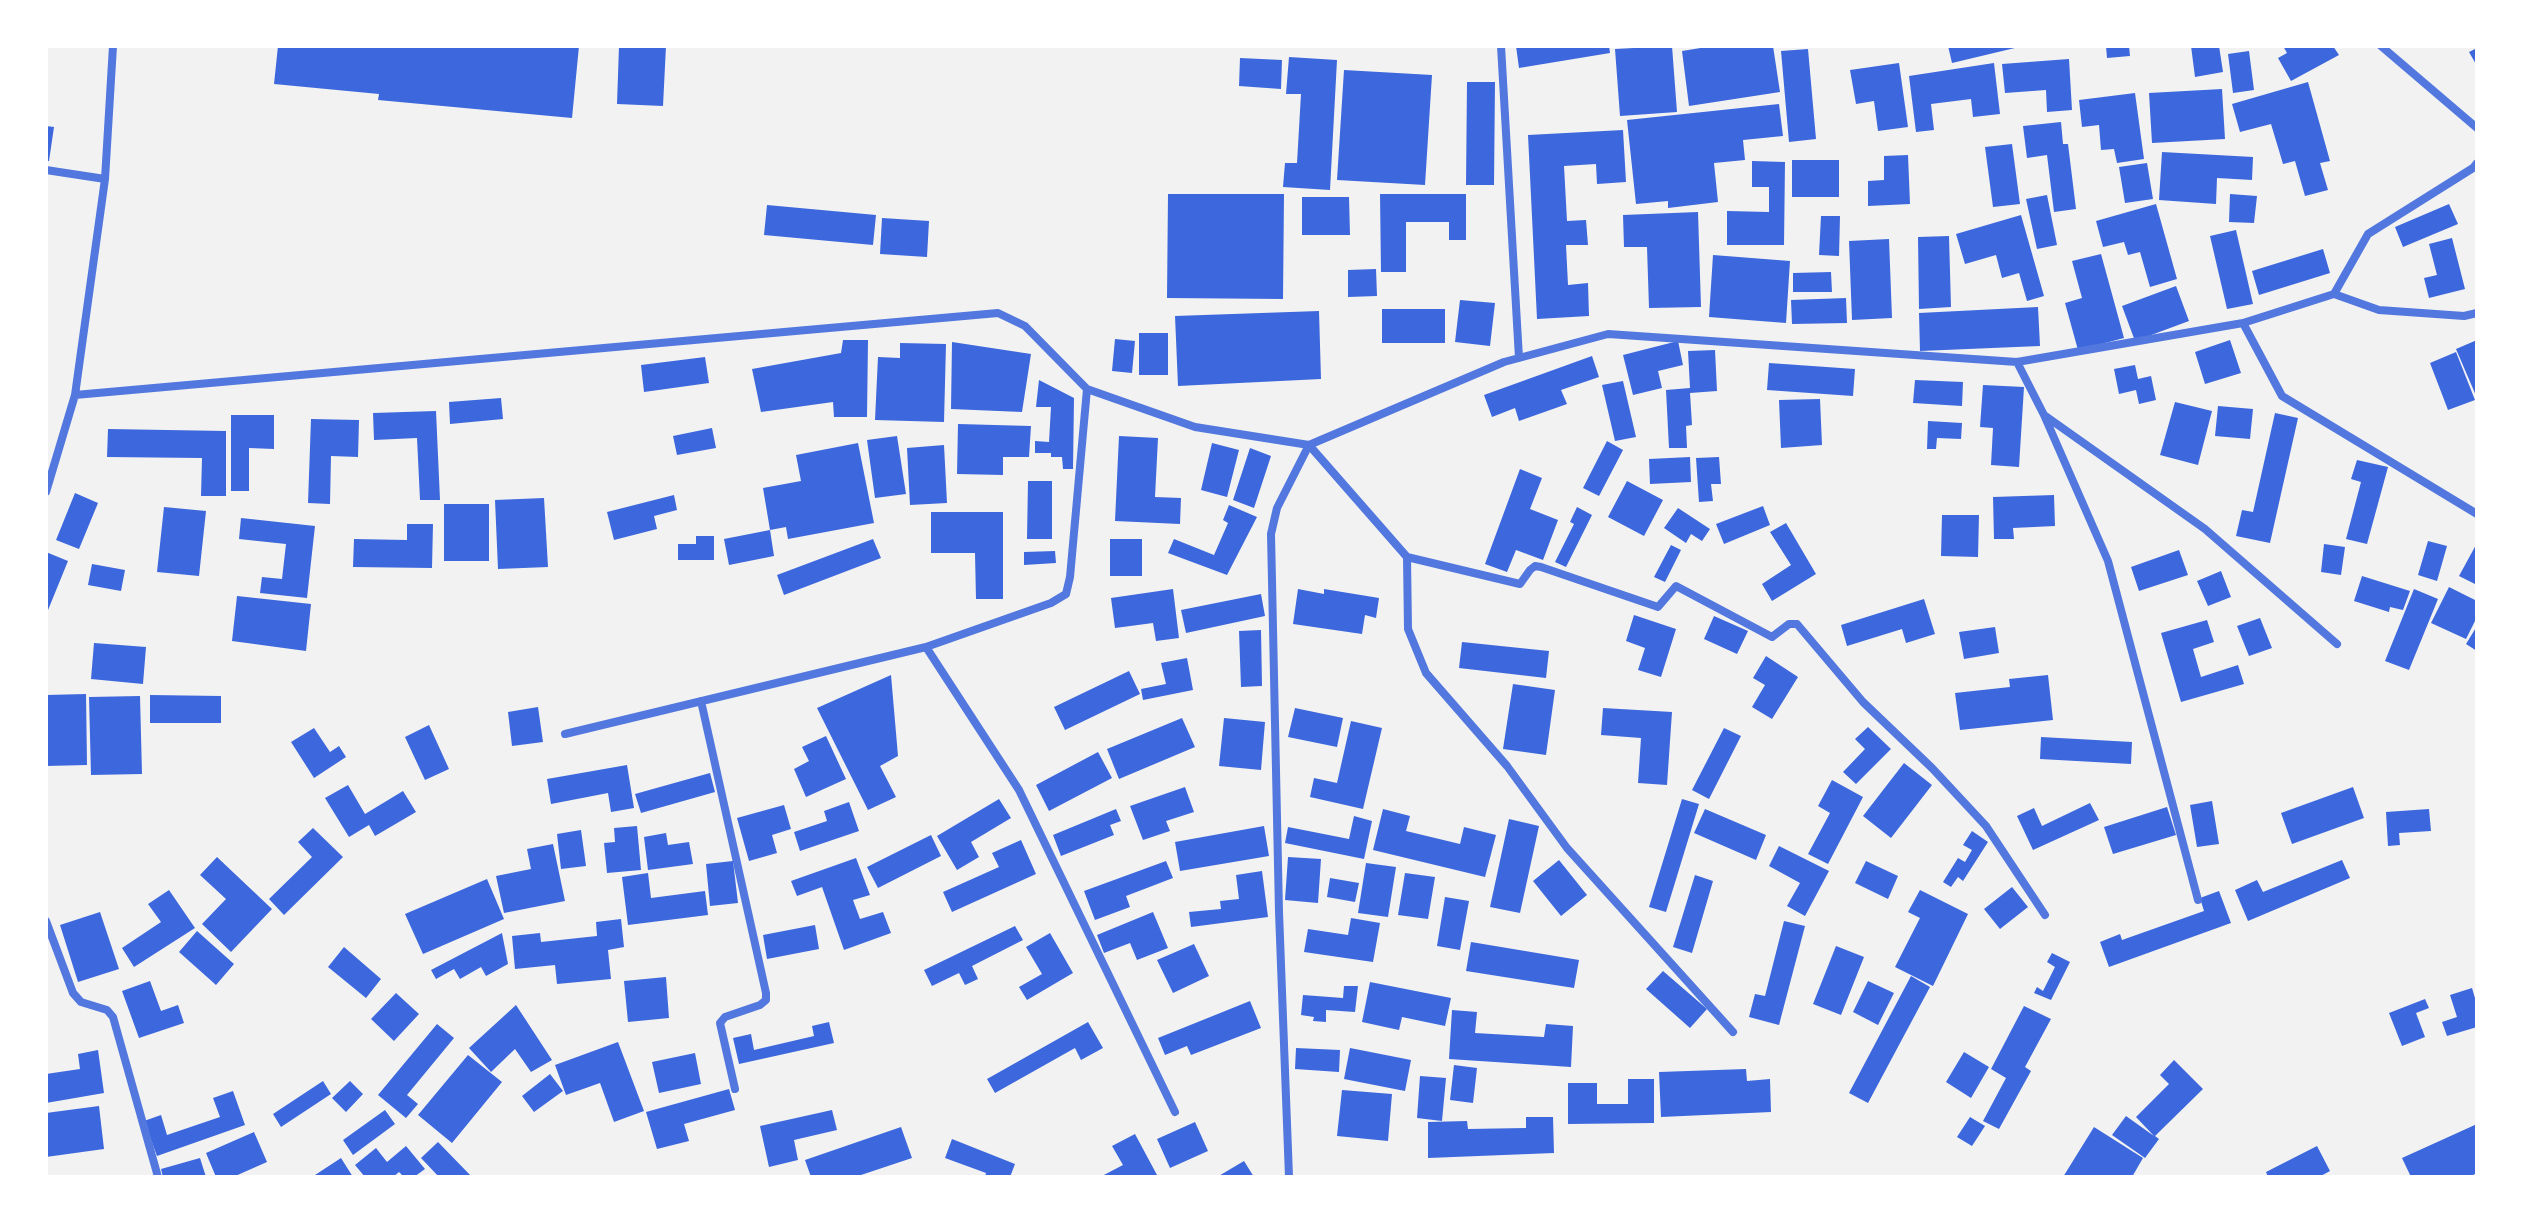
<!DOCTYPE html>
<style>
body{margin:0}
#map{position:relative;width:2523px;height:1223px;overflow:hidden;background:#f2f2f2;font-family:Lora,serif}
canvas{display:block}
.frame{position:absolute;inset:0;border:48px solid #fff;pointer-events:none}
</style>
<div id="map">
<canvas width="2523" height="1223"></canvas>
<div class="frame"></div>
</div>
<script>
const g = document.querySelector('canvas').getContext('2d');
g.lineJoin = 'round';
function fillPath(path, color) { g.fillStyle = color; g.fill(path, 'evenodd'); }
const toPath = rows => new Path2D(rows.map(r => 'M' + r).join(''));
function strokePath(path, color, width, dash) { g.strokeStyle = color; g.lineWidth = width; g.lineCap = dash ? 'butt' : 'round'; g.setLineDash(dash || []); g.stroke(path); }
fillPath(toPath([
 [278,46,579,46,572,118,378,100,379,94,274,84],
 [619,46,666,46,663,106,617,104],
 [1516,46,1609,46,1610,53,1519,68],
 [1672,46,1677,112,1620,116,1615,49],
 [1713,46,1773,46,1780,92,1689,106,1682,51],
 [1948,46,2019,46,2019,47,1952,63],
 [2106,46,2129,46,2130,56,2107,58],
 [2191,46,2219,46,2223,72,2195,77],
 [2283,46,2333,46,2339,55,2291,81,2278,58,2287,53],
 [2477,48,2477,66,2469,52],
 [1808,49,1816,139,1789,142,1781,51],
 [2249,51,2254,90,2233,93,2228,54],
 [1289,57,1337,60,1330,190,1283,187,1285,163,1297,163,1301,94,1286,94],
 [1240,58,1282,60,1281,89,1239,86],
 [2069,59,2072,110,2047,112,2046,90,2005,93,2002,64],
 [1899,63,1908,127,1878,131,1874,101,1856,104,1850,70],
 [1994,63,2000,114,1973,117,1971,99,1931,104,1934,130,1916,132,1909,76],
 [1344,70,1432,75,1425,185,1337,180],
 [1467,82,1495,82,1494,185,1466,185],
 [2308,82,2330,161,2320,163,2328,190,2305,196,2295,161,2283,164,2271,124,2240,132,2232,104],
 [2222,89,2225,139,2152,143,2149,93],
 [2135,93,2144,159,2117,163,2114,149,2101,150,2099,125,2082,127,2079,100],
 [1779,104,1783,136,1743,140,1745,160,1714,163,1718,202,1668,208,1668,201,1636,204,1627,120],
 [2061,122,2063,144,2068,144,2076,209,2054,212,2047,155,2027,158,2023,126],
 [46,126,54,127,49,161,46,161],
 [1623,130,1626,182,1597,184,1596,164,1564,166,1567,221,1586,220,1588,245,1566,245,1568,285,1588,283,1589,316,1537,319,1528,135],
 [2012,144,2020,204,1993,207,1985,147],
 [2162,152,2253,157,2252,180,2217,178,2216,204,2159,200],
 [1908,155,1910,204,1868,206,1868,181,1884,180,1884,156],
 [1792,160,1839,160,1839,197,1792,197],
 [1752,161,1785,162,1784,245,1727,245,1727,211,1769,212,1769,187,1752,187],
 [2147,163,2153,199,2125,203,2119,167],
 [1168,194,1284,194,1283,299,1167,298],
 [1380,194,1466,194,1466,240,1449,240,1449,222,1406,222,1406,272,1381,272],
 [2230,194,2257,196,2254,223,2229,222],
 [2047,195,2057,245,2037,249,2026,199],
 [1302,197,1349,197,1350,235,1302,235],
 [2156,204,2177,279,2150,287,2140,252,2128,255,2124,242,2103,247,2096,221],
 [2449,204,2458,224,2403,247,2395,227],
 [767,205,876,215,873,245,764,235],
 [1698,212,1701,307,1649,308,1647,247,1624,247,1623,215],
 [2021,215,2044,296,2027,301,2019,273,2002,278,1996,255,1965,264,1956,234],
 [1821,216,1840,216,1839,256,1819,255],
 [882,218,929,221,927,257,880,254],
 [2236,230,2253,304,2227,309,2210,236],
 [1949,236,1951,307,1919,309,1918,237],
 [2452,238,2465,289,2429,298,2424,278,2437,275,2429,244],
 [1889,239,1892,318,1852,320,1849,241],
 [2323,249,2330,273,2259,295,2252,271],
 [2101,254,2124,338,2078,350,2065,303,2082,298,2072,261],
 [1713,255,1790,261,1786,323,1709,317],
 [1376,269,1377,296,1348,297,1348,270],
 [1831,272,1832,292,1793,292,1793,273],
 [2176,286,2189,321,2135,341,2122,306],
 [1846,298,1847,323,1792,324,1791,300],
 [1460,300,1495,303,1490,346,1455,342],
 [2038,307,2040,346,1920,351,1919,313],
 [1382,309,1445,309,1445,343,1382,343],
 [1319,311,1321,379,1178,386,1175,316],
 [1139,333,1168,333,1168,375,1139,375],
 [1115,339,1135,341,1132,373,1112,371],
 [843,340,868,340,867,417,834,417,833,402,761,412,752,369,841,353],
 [2230,340,2241,373,2205,384,2195,352],
 [2477,340,2477,398,2456,349],
 [1678,341,1683,365,1658,371,1662,388,1633,395,1623,355],
 [952,342,1031,354,1022,412,951,409],
 [900,343,946,344,944,422,875,420,878,357,900,358],
 [1715,350,1717,391,1690,393,1692,425,1686,426,1687,448,1669,448,1666,390,1690,388,1688,351],
 [2456,352,2475,400,2448,410,2430,363],
 [1592,356,1599,377,1561,390,1567,404,1519,421,1515,408,1492,417,1484,395],
 [705,357,709,383,644,392,641,365],
 [1769,363,1855,369,1853,396,1767,390],
 [2135,365,2138,379,2151,376,2156,400,2139,404,2136,390,2119,394,2114,369],
 [1039,380,1074,398,1073,469,1063,469,1062,457,1051,457,1051,453,1035,453,1035,441,1049,442,1051,407,1036,407],
 [1915,380,1963,382,1962,406,1913,403],
 [1623,381,1636,437,1615,441,1602,385],
 [1983,385,2024,387,2019,467,1991,465,1993,428,1980,427],
 [501,398,503,419,450,424,449,402],
 [1820,399,1822,445,1781,448,1779,400],
 [2175,402,2212,411,2198,465,2160,455],
 [2218,406,2253,409,2250,439,2215,436],
 [436,411,440,500,420,500,417,438,374,440,373,413],
 [2275,413,2298,418,2270,543,2236,536,2242,510,2253,512],
 [231,415,274,415,274,449,249,448,249,491,231,491],
 [311,419,359,420,358,457,331,456,330,504,308,503],
 [1928,421,1962,423,1961,439,1937,438,1936,449,1927,449],
 [958,424,1031,426,1029,457,1003,457,1003,475,957,474],
 [712,428,716,448,677,455,673,436],
 [108,429,226,431,226,496,201,496,202,458,107,457],
 [897,436,906,494,875,498,867,440],
 [1119,436,1158,438,1155,497,1181,498,1180,524,1115,521],
 [1607,441,1623,450,1599,496,1583,488],
 [858,443,874,523,788,539,786,527,770,530,763,488,801,481,796,455],
 [1212,443,1239,450,1227,497,1201,490],
 [944,445,947,503,910,505,907,448],
 [1250,448,1271,456,1254,508,1233,500],
 [1690,457,1691,482,1650,484,1649,459],
 [1719,457,1721,484,1711,484,1713,501,1699,502,1696,458],
 [2357,460,2388,467,2367,544,2346,539,2361,482,2351,479],
 [1520,469,1542,478,1530,509,1558,520,1543,560,1516,550,1507,572,1485,564],
 [1028,481,1052,481,1052,539,1027,539],
 [1627,481,1663,500,1644,536,1608,517],
 [75,493,98,503,79,549,56,540],
 [674,495,677,510,654,516,657,529,614,540,607,512],
 [2054,495,2055,526,2013,528,2014,539,1994,539,1993,497],
 [544,498,548,567,498,569,495,500],
 [444,504,489,504,489,561,444,561],
 [1229,505,1257,517,1227,575,1168,553,1174,539,1214,555,1228,523,1223,520],
 [1763,506,1770,525,1724,544,1716,524],
 [164,507,206,511,199,576,157,572],
 [1577,507,1592,515,1566,567,1555,562,1574,524,1570,522],
 [1678,508,1710,529,1702,541,1691,534,1686,543,1664,528],
 [931,512,1003,512,1003,599,976,599,975,553,931,553],
 [1942,515,1979,515,1978,557,1941,556],
 [241,518,315,526,307,598,260,593,262,577,282,579,286,544,239,539],
 [1786,523,1816,574,1772,601,1762,584,1791,565,1770,532],
 [407,524,433,524,432,568,353,567,354,539,407,540],
 [770,530,774,556,729,565,724,539],
 [696,536,714,536,714,560,678,560,678,544,696,544],
 [873,539,881,558,784,595,777,575],
 [1110,539,1142,539,1142,576,1110,576],
 [2428,541,2447,546,2437,581,2418,575],
 [2477,543,2477,585,2459,576],
 [2324,544,2345,547,2341,575,2321,572],
 [1671,545,1681,550,1665,582,1654,577],
 [2179,550,2188,575,2139,591,2131,567],
 [1055,551,1056,563,1024,565,1024,552],
 [46,552,68,561,46,615],
 [92,564,125,570,121,591,88,585],
 [2221,571,2231,597,2208,606,2197,581],
 [2362,576,2410,591,2403,610,2390,607,2389,612,2354,601],
 [2449,587,2477,601,2477,617,2466,639,2431,623],
 [1173,589,1179,638,1156,641,1153,623,1115,628,1111,598],
 [1298,589,1324,594,1324,589,1379,598,1376,618,1365,615,1362,634,1293,624],
 [2414,589,2438,599,2409,670,2385,661],
 [1261,594,1265,616,1186,633,1181,610],
 [237,596,311,604,306,651,232,641],
 [1924,599,1935,634,1906,643,1902,629,1847,646,1841,625],
 [1634,615,1676,629,1661,677,1638,670,1645,648,1626,641],
 [1714,616,1748,631,1737,654,1704,639],
 [2260,618,2272,648,2249,656,2237,626],
 [2207,620,2214,642,2193,649,2201,677,2238,665,2244,684,2181,702,2161,633],
 [2477,626,2477,651,2466,644],
 [1995,627,1999,653,1964,659,1959,632],
 [1261,630,1262,686,1241,687,1239,631],
 [1462,642,1549,651,1546,678,1459,668],
 [94,643,146,647,143,684,91,679],
 [1766,656,1798,677,1772,719,1752,707,1765,685,1753,678],
 [1187,658,1193,690,1143,700,1141,689,1166,684,1161,663],
 [1129,671,1140,694,1065,730,1054,707],
 [891,675,898,756,880,766,896,797,868,810,817,708],
 [2048,675,2053,720,1960,730,1955,693,2010,687,2009,679],
 [1513,684,1555,690,1546,755,1503,749],
 [86,694,87,765,46,766,46,695],
 [150,695,221,696,221,723,150,723],
 [140,696,142,774,91,775,89,697],
 [538,707,543,742,512,746,508,712],
 [1295,708,1343,718,1337,747,1288,737],
 [1603,708,1672,712,1667,785,1638,783,1641,738,1601,735],
 [1182,718,1195,747,1119,779,1107,749],
 [1224,718,1265,722,1261,770,1219,766],
 [1351,721,1382,728,1363,809,1310,797,1314,778,1337,783],
 [429,725,449,769,425,780,405,737],
 [1868,727,1891,749,1856,784,1843,772,1865,749,1855,739],
 [314,728,330,752,339,746,346,757,314,778,291,742],
 [1724,728,1741,736,1709,799,1692,790],
 [826,736,846,779,806,797,794,769,809,761,802,747],
 [2041,737,2132,742,2131,764,2040,759],
 [1098,752,1112,778,1049,811,1036,785],
 [1904,763,1932,785,1891,838,1863,816],
 [627,765,634,808,611,812,608,793,551,804,547,779],
 [710,773,715,792,641,813,635,794],
 [1832,780,1863,797,1828,864,1808,854,1830,813,1818,806],
 [348,785,365,814,403,791,416,812,375,836,369,825,349,837,325,798],
 [1185,787,1194,812,1166,821,1170,831,1143,840,1130,806],
 [2353,787,2364,818,2292,844,2281,813],
 [999,799,1011,818,971,842,979,857,957,870,937,836],
 [1682,799,1699,804,1666,912,1649,907],
 [2212,801,2219,844,2197,847,2190,805],
 [849,802,859,831,800,851,794,832,827,821,824,811],
 [2090,803,2099,820,2033,850,2017,816,2034,808,2042,826],
 [784,805,791,829,772,835,777,853,749,861,737,818],
 [2167,807,2176,835,2113,854,2104,827],
 [1116,809,1121,821,1110,825,1114,835,1061,856,1053,835],
 [1383,809,1410,816,1406,831,1460,844,1464,827,1496,835,1485,877,1373,850],
 [1705,809,1766,835,1756,860,1694,833],
 [2429,809,2431,831,2399,833,2400,845,2388,846,2386,812],
 [1354,816,1372,821,1364,859,1285,843,1288,827,1349,839],
 [1509,819,1539,826,1520,913,1490,907],
 [637,826,641,870,607,873,604,843,615,842,614,828],
 [1264,826,1269,856,1180,871,1175,842],
 [313,828,343,857,284,915,269,899,312,857,298,842],
 [581,830,586,866,561,869,557,834],
 [1972,831,1988,842,1963,881,1958,877,1951,887,1943,882,1958,858,1965,862,1972,850,1963,845],
 [666,833,668,845,689,842,693,864,648,870,644,837],
 [931,835,941,856,878,888,867,867],
 [1021,840,1036,874,952,912,943,892,999,867,992,853],
 [553,844,565,901,504,913,496,876,531,869,527,849],
 [1779,846,1829,871,1805,916,1787,906,1800,883,1769,866],
 [217,857,272,909,231,952,202,924,226,899,200,875],
 [1288,857,1321,859,1318,903,1285,900],
 [856,858,870,895,853,900,860,919,883,912,891,933,844,950,822,887,797,896,791,881],
 [1559,860,1587,895,1561,916,1533,881],
 [2342,860,2350,878,2248,921,2235,890,2257,880,2263,892],
 [733,861,738,903,710,906,706,864],
 [1166,861,1173,878,1126,896,1130,907,1095,920,1084,891],
 [1866,861,1898,876,1888,899,1855,883],
 [1366,863,1396,867,1388,917,1358,913],
 [1262,871,1268,917,1191,927,1189,912,1221,909,1220,901,1239,899,1236,875],
 [648,873,651,898,705,891,708,915,628,925,622,877],
 [1405,873,1435,877,1428,919,1398,915],
 [1695,875,1713,881,1692,953,1673,947],
 [1330,878,1359,883,1355,902,1327,897],
 [487,879,504,919,423,954,405,914],
 [2012,887,2028,907,2000,929,1984,909],
 [169,890,195,928,134,967,122,948,161,922,148,904],
 [1920,890,1968,914,1933,986,1895,967,1920,918,1908,912],
 [2219,891,2231,923,2109,967,2100,942,2120,934,2122,940,2204,911,2200,898],
 [1445,897,1469,901,1460,950,1437,946],
 [100,912,119,969,78,982,60,925],
 [1153,912,1168,948,1137,960,1130,943,1104,953,1097,935],
 [1351,918,1380,923,1373,962,1304,952,1308,929,1348,935],
 [621,919,624,947,608,950,611,979,557,984,555,965,515,969,512,936,540,933,541,942,597,936,596,922],
 [1784,921,1805,926,1779,1025,1749,1017,1755,994,1765,996],
 [815,925,819,949,767,959,763,935],
 [1015,926,1023,940,972,966,978,979,965,985,959,973,932,986,924,970],
 [197,931,234,964,216,985,179,952],
 [502,933,508,964,486,976,481,967,460,979,454,969,436,979,431,970],
 [1050,933,1073,973,1027,1000,1019,987,1042,974,1026,947],
 [1471,942,1579,960,1574,988,1466,971],
 [1194,944,1209,976,1173,993,1157,960],
 [1836,946,1864,957,1841,1015,1813,1004],
 [344,947,381,979,366,998,328,967],
 [2052,953,2070,962,2051,1000,2034,993,2037,987,2043,991,2055,967,2047,962],
 [1663,971,1707,1009,1690,1028,1646,989],
 [1911,976,1930,987,1868,1103,1849,1093],
 [666,977,669,1018,628,1022,624,981],
 [150,981,161,1011,178,1005,184,1023,139,1038,122,991],
 [1868,981,1894,993,1878,1025,1853,1012],
 [1370,982,1451,998,1445,1026,1402,1017,1399,1030,1362,1022],
 [1344,986,1358,986,1355,1012,1326,1010,1326,1022,1313,1021,1314,1017,1301,1015,1303,995,1343,998],
 [2472,988,2477,1005,2477,1027,2447,1036,2442,1022,2457,1017,2450,995],
 [396,993,419,1014,394,1041,371,1019],
 [2425,999,2429,1008,2416,1013,2425,1037,2402,1046,2389,1013],
 [1250,1001,1261,1028,1191,1055,1187,1046,1165,1055,1158,1038],
 [516,1005,552,1060,531,1072,515,1049,491,1072,469,1048],
 [2024,1006,2051,1019,2025,1067,2031,1071,1999,1129,1983,1121,2006,1078,1991,1069],
 [1452,1010,1477,1012,1475,1033,1544,1037,1546,1024,1573,1026,1571,1067,1449,1059],
 [829,1022,834,1043,739,1064,733,1038,751,1034,754,1050,814,1036,812,1026],
 [1088,1022,1103,1048,1081,1060,1075,1048,995,1093,987,1079],
 [437,1024,454,1038,407,1095,418,1104,406,1118,378,1095],
 [618,1042,644,1111,614,1122,600,1083,566,1095,555,1065],
 [1296,1048,1340,1050,1339,1072,1295,1069],
 [1350,1048,1411,1060,1405,1091,1344,1079],
 [98,1050,104,1093,46,1103,46,1074,80,1069,78,1054],
 [1964,1052,1989,1067,1971,1098,1946,1082],
 [695,1053,701,1084,659,1093,652,1062],
 [468,1055,502,1082,452,1143,418,1115],
 [2174,1060,2203,1089,2155,1136,2159,1139,2145,1158,2112,1135,2126,1116,2154,1136,2136,1117,2169,1084,2160,1075],
 [1454,1065,1477,1068,1473,1103,1450,1100],
 [1746,1069,1747,1081,1770,1079,1771,1112,1661,1117,1659,1072],
 [550,1074,563,1091,534,1112,522,1096],
 [1420,1076,1446,1078,1442,1121,1417,1118],
 [1628,1079,1654,1079,1654,1123,1568,1124,1568,1083,1597,1083,1597,1104,1628,1104],
 [323,1081,331,1094,281,1127,273,1114],
 [350,1081,363,1094,346,1112,332,1098],
 [729,1089,735,1110,684,1124,689,1141,657,1149,646,1112],
 [1342,1090,1392,1094,1388,1141,1337,1136],
 [233,1091,245,1125,157,1156,144,1121,161,1115,167,1135,220,1117,213,1098],
 [99,1106,104,1149,46,1157,46,1113],
 [385,1110,395,1124,353,1155,343,1140],
 [832,1110,837,1130,794,1140,798,1160,769,1167,760,1126],
 [1526,1117,1553,1117,1554,1153,1428,1158,1428,1122,1467,1121,1468,1129,1526,1128],
 [1970,1117,1985,1126,1972,1146,1957,1137],
 [1195,1122,1208,1151,1170,1168,1157,1139],
 [2477,1124,2477,1173,2469,1177,2411,1177,2402,1158],
 [901,1127,912,1158,855,1177,811,1177,805,1160],
 [2094,1127,2143,1158,2132,1177,2063,1177],
 [254,1132,267,1162,233,1177,216,1177,206,1153],
 [1135,1134,1157,1175,1152,1177,1100,1177,1123,1165,1112,1146],
 [952,1139,1015,1164,1010,1177,985,1177,986,1173,945,1158],
 [438,1142,472,1177,439,1177,421,1158],
 [406,1146,425,1169,414,1177,404,1177,399,1172,393,1177,365,1177,355,1165,376,1148,387,1162],
 [2317,1146,2330,1171,2319,1177,2268,1177,2266,1172],
 [200,1158,206,1177,163,1177,161,1169],
 [341,1158,353,1177,312,1177],
 [1244,1161,1254,1177,1217,1177]
]), '#3d67dc');
strokePath(toPath([
 [1501,46,1519,358],
 [2381,46,2477,128],
 [46,170,105,179],
 [2334,294,2379,310,2464,316,2477,313],
 [2243,323,2282,396,2477,514],
 [2017,362,2044,415,2205,529,2337,644],
 [75,395,998,313,1025,326,1087,389,1195,427,1309,445,1504,362,1608,334,2017,362,2243,323,2334,294,2368,234,2473,168,2477,163],
 [2044,415,2108,561,2198,900],
 [46,492,75,395,105,179,113,46],
 [1407,557,1520,584,1530,570,1535,566,1541,567,1658,607,1676,586,1772,637,1789,624,1797,624,1863,702,1932,768,1986,826,2045,915],
 [926,647,1019,790,1175,1112],
 [701,701,766,993,766,1000,760,1005,725,1017,720,1023,735,1089],
 [565,734,926,647,1051,603,1066,594,1070,577,1087,389],
 [46,921,73,993,81,1002,107,1010,113,1017,158,1177],
 [1289,1177,1279,912,1271,534,1277,508,1309,445,1407,557,1408,629,1426,673,1507,766,1567,848,1733,1032]
]), '#5277de', 8);
</script>
